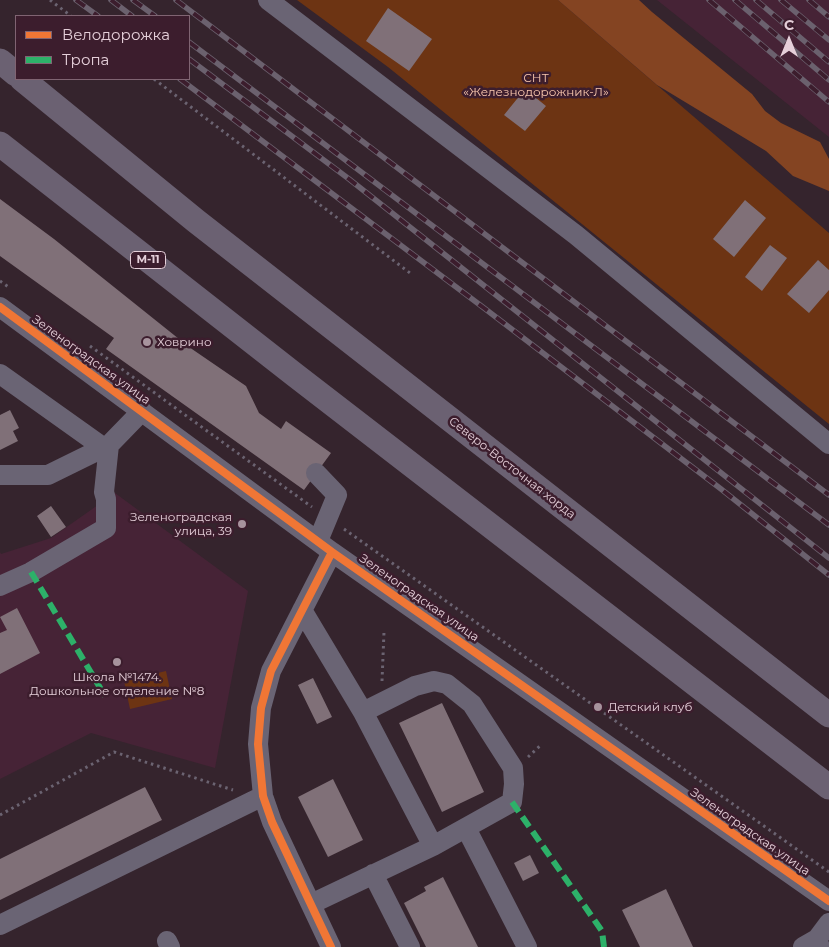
<!DOCTYPE html>
<meta charset="utf-8">
<style>
body{margin:0}
#map{position:relative;width:829px;height:947px;overflow:hidden;background:#35242d;font-family:Montserrat,sans-serif}
canvas{display:block}
.legend{position:absolute;left:15px;top:15px;width:175px;height:65px;box-sizing:border-box;background:#3c1d2d;border:1px solid #806472;margin:0;padding:6px 9px;list-style:none;font-size:15px;color:#e5cfd9}
.legend li{display:flex;align-items:center;gap:10px;height:25px}
.legend b{width:25px;border:1px solid #806472}
.north{position:absolute;left:764px;top:15px;width:50px;height:50px;-webkit-text-stroke:4px #3c1d2d;paint-order:stroke;rotate:0deg;font-size:14px;font-weight:700;line-height:20px;text-align:center;color:#e5cfd9}
.north::after{content:'';display:block;margin:auto;width:18px;height:22px;background:#e5cfd9;clip-path:polygon(50% 0,100% 100%,50% 72%,0 100%)}
</style>
<div id="map">
<canvas width="829" height="947"></canvas>
<ul class="legend">
<li><b style="height:6px;background:#f07635"></b>Велодорожка</li>
<li><b style="height:6px;background:#2db169"></b>Тропа</li>
</ul>
<div class="north">С</div>
</div>
<script>
const g = document.querySelector('canvas').getContext('2d');
g.lineJoin = 'round';
function fillPath(path, color) { g.fillStyle = color; g.fill(path, 'evenodd'); }
const toPath = rows => new Path2D(rows.map(r => 'M' + r).join(''));
function strokePath(path, color, width, dash) { g.strokeStyle = color; g.lineWidth = width; g.lineCap = dash ? 'butt' : 'round'; g.setLineDash(dash || []); g.stroke(path); }
function write(font, color, halo, rows, align = 'center') {
  g.font = font + ' Montserrat,sans-serif'; g.lineWidth = 5; g.setLineDash([]); g.textBaseline = 'middle'; g.strokeStyle = halo; g.fillStyle = color; for (const [text, x, y, turn = 0] of rows) {
    g.save(); g.translate(x, y); g.rotate((+turn || 0) * Math.PI / 180); g.textAlign = isNaN(turn) ? turn : align; if (halo) g.strokeText(text, 0, 0); g.fillText(text, 0, 0); g.restore();
  }
}
fillPath(toPath([
 [657,0,829,0,829,137],
 [115,493,248,591,215,768,91,733,0,779,0,552,1,554,51,538]
]), '#462336');
fillPath(toPath([
 [297,0,558,0,829,233,829,424,388,67],
 [166,671,172,699,130,709,124,681]
]), '#6d3413');
fillPath(toPath([
 [558,0,639,0,652,12,752,94,765,111,781,123,820,142,829,159,829,191,793,176,766,151,657,85]
]), '#844422');
fillPath(toPath([
 [388,8,432,39,409,71,366,41],
 [525,89,546,106,525,131,504,115],
 [0,199,54,239,189,347,246,386,259,413,281,429,286,421,331,453,304,490,106,349,114,338,0,256],
 [745,200,766,218,734,257,713,239],
 [770,245,787,258,762,291,745,277],
 [818,260,829,270,829,290,809,313,787,294],
 [10,410,19,428,13,431,18,441,0,450,0,415],
 [51,506,66,527,51,537,37,516],
 [17,608,40,653,0,674,0,633,7,630,0,617],
 [313,678,332,717,317,724,298,685],
 [442,703,484,792,442,812,399,723],
 [333,779,363,840,328,857,298,797],
 [145,787,162,820,0,900,0,859],
 [530,855,539,873,523,881,514,863],
 [443,877,478,947,426,947,404,903,426,891,424,887],
 [666,889,693,947,640,947,622,910]
]), '#807078');
strokePath(toPath([
 [50,0,71,16],
 [154,79,410,273],
 [0,281,10,288],
 [90,346,312,507],
 [344,529,829,872],
 [382,681,384,632],
 [528,757,542,744],
 [0,815,114,752,233,790]
]), '#6b6371', 3, [2.5, 4]);
strokePath(toPath([
 [268,0,576,235,829,444],
 [0,307,332,552,829,901],
 [0,374,104,448],
 [316,473,337,495,318,541],
 [0,475,48,475,109,445,142,411],
 [0,586,31,572,106,528,106,499,104,492,109,445],
 [302,610,363,712,415,686,434,681,447,684,472,704,513,768,514,784,512,802,433,846,311,904],
 [363,712,433,846],
 [466,828,527,947],
 [373,874,410,947],
 [0,925,263,796],
 [817,939,829,923],
 [167,941,170,947],
 [331,947,272,822,263,796,258,744,261,708,271,671,332,552],
 [803,947,817,939,820,947]
]), '#6a6474', 20);
strokePath(toPath([
 [0,61,16,74],
 [22,79,196,221,829,715],
 [0,144,295,375,829,787]
]), '#6b6172', 25);
const rail = toPath([
 [76,0,98,16],
 [111,0,132,16],
 [133,0,155,16],
 [176,0,829,495],
 [709,0,829,102],
 [735,0,829,80],
 [756,0,829,62],
 [781,0,829,40],
 [809,0,829,17],
 [189,42,829,525],
 [189,59,349,179,829,558],
 [180,79,484,308,721,489,829,575]
]);
strokePath(rail, '#6b616e', 5.5);
strokePath(rail, '#3c1d2d', 4, [11]);
strokePath(toPath([
 [31,572,105,696],
 [512,802,602,931,604,947]
]), '#2db169', 6, [12, 6]);
strokePath(toPath([
 [0,307,332,552,829,901],
 [331,947,272,822,263,796,258,744,261,708,271,671,332,552]
]), '#f07635', 8);
for (const [x, y, r, color] of [
 [147,342,5,"#a7939d"],
 [242,524,5,"#a7939d"],
 [117,662,5,"#a7939d"],
 [598,707,5,"#a7939d"]
]) { const dot = new Path2D(); dot.arc(x, y, r, 0, 2 * Math.PI); g.fillStyle = color; g.fill(dot); strokePath(dot, '#3c1d2d', 2); }
for (const [x, y, w] of [
 [148,260,35]
]) { const box = new Path2D(); box.roundRect(x - w / 2, y - 8.5, w, 17, 4); g.fillStyle = '#3c1d2d'; g.fill(box); strokePath(box, '#e5cfd9', 1); }
write('bold 11px', '#e5cfd9', null, [
 ["М-11",148,260]
]);
write('12px', '#fac8af', '#3c1d2d', [
 ["СНТ",536,78],
 ["«Железнодорожник-Л»",536,92]
]);
write('12px', '#e5cfd9', '#3c1d2d', [
 ["Ховрино",157,342],
 ["Зеленоградская",232,517,"right"],
 ["улица, 39",232,531,"right"],
 ["Школа №1474.",117,677,"center"],
 ["Дошкольное отделение №8",117,691,"center"],
 ["Детский клуб",608,707]
], 'left');
write('12px', '#e5cfd9', '#3c1d2d', [
 ["Зеленоградская улица",91,360,36],
 ["Северо-Восточная хорда",512,468,38],
 ["Зеленоградская улица",419,598,35],
 ["Зеленоградская улица",750,832,35]
]);
</script>
